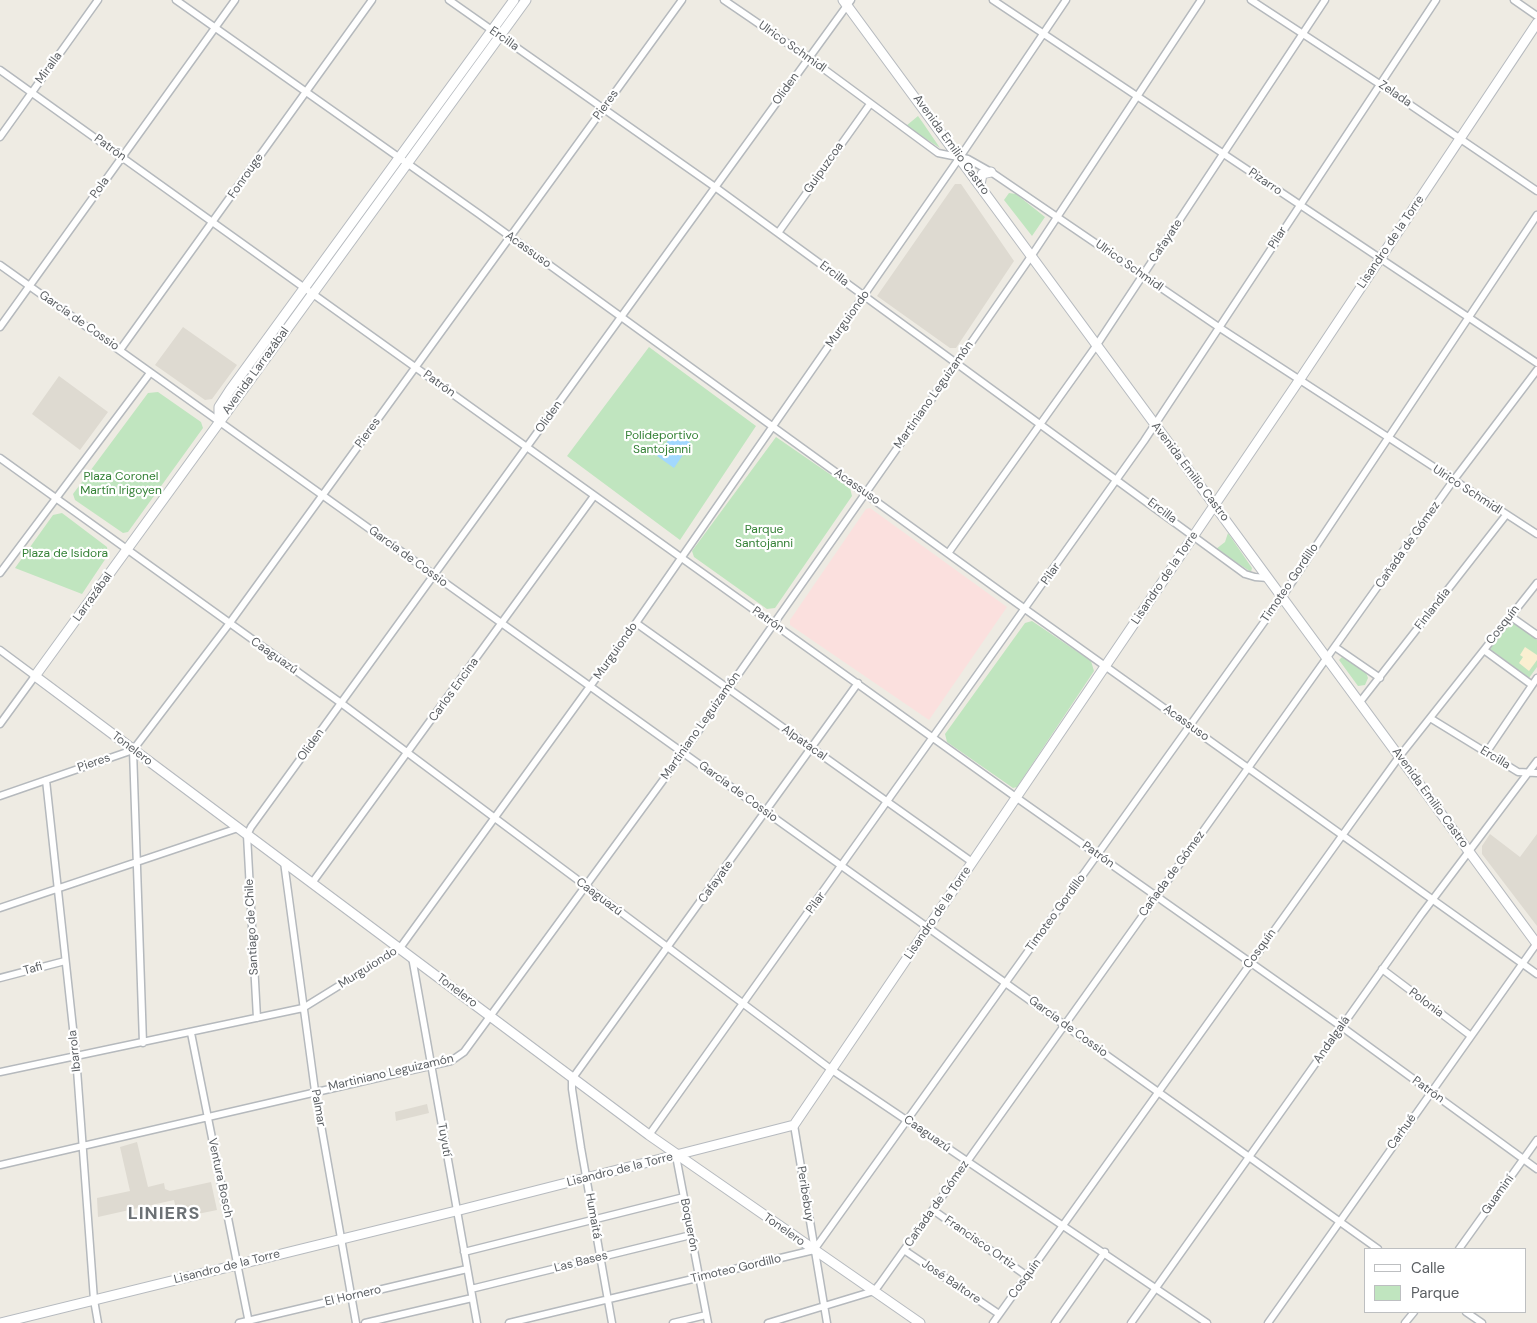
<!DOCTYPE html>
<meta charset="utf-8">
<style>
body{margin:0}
#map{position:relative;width:1537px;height:1323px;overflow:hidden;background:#eeebe3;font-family:"DM Sans",sans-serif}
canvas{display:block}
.legend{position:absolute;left:1364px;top:1248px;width:162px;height:65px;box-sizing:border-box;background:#fff;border:1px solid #bdbfc1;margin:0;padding:6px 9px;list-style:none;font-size:15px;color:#5b5f63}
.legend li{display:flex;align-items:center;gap:10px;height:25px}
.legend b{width:25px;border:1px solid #bdbfc1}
</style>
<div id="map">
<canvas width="1537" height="1323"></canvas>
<ul class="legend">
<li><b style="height:6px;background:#fff"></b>Calle</li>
<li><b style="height:14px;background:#c0e5bf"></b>Parque</li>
</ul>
</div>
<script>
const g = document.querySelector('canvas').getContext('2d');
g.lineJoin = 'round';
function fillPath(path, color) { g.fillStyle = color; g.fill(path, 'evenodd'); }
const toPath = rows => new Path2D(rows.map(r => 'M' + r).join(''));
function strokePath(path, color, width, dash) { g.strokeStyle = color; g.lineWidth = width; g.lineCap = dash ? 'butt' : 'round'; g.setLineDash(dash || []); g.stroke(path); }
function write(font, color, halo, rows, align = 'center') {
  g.font = font + ' "DM Sans",sans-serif'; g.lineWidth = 4.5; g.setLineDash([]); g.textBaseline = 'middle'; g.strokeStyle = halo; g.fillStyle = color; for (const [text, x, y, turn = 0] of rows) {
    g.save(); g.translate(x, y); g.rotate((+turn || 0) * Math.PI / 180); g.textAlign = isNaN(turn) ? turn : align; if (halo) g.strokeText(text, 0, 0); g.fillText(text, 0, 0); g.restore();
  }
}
fillPath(toPath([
 [955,184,961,184,1014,261,956,348,950,348,877,296],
 [183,327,237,365,212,399,205,400,155,365],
 [59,376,108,412,80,450,32,414],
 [1490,834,1520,857,1537,834,1537,926,1482,854,1482,846],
 [427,1104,429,1113,396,1121,395,1112],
 [137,1142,148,1187,164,1183,165,1189,170,1191,211,1182,217,1210,178,1218,174,1200,98,1217,97,1198,130,1191,120,1147]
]), '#dedad1');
fillPath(toPath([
 [870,508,1007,607,929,720,790,625,790,620,866,509]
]), '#fbe0de');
fillPath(toPath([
 [918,116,923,123,940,148,906,126],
 [1009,193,1016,194,1045,217,1032,236,1004,200],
 [649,347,756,426,680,540,567,456],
 [158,392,201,422,203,428,128,532,123,533,75,500,73,494,148,393],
 [776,437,850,488,852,496,775,608,767,609,694,557,692,551],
 [62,513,107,547,108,555,82,594,15,568,53,515],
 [1228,533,1252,568,1251,572,1216,549,1225,542],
 [1032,621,1091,661,1094,671,1017,787,1013,788,947,742,945,734,1025,623],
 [1512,621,1537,640,1537,667,1529,678,1490,649],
 [1342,657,1365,670,1368,678,1365,685,1358,686,1339,660]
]), '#c0e5bf');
fillPath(toPath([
 [1525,647,1537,655,1537,660,1529,671,1519,663,1523,657,1520,655]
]), '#faefd1');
fillPath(toPath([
 [674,432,691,443,674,468,657,456]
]), '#a2d8fe');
const street = toPath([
 [176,0,479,214,1004,594,1537,974],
 [449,0,715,187,1245,574,1255,577,1268,578],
 [724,0,809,58,938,153,968,159,991,172,1220,328,1537,534],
 [993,0,1537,363],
 [1251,0,1381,85,1537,191],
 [1514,0,1537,16],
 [0,70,1017,798,1342,1027,1537,1169],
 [0,137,98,0],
 [778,233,870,104],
 [0,265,1378,1249],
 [0,327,235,0],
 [120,350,372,0],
 [0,458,341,703,832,1070,1207,1323],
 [949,552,1096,346,1325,0],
 [0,573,150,373],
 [1510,616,1537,635],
 [636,623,972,862],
 [1335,647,1380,678],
 [0,650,35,676,0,724],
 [1484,650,1532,685],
 [1360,702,1506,515],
 [1430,718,1518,772,1537,773],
 [133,750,143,1043],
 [1486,753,1537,678],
 [46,780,76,1056,94,1300,98,1323],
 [0,796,133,750,229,624,682,0],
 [284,862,315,1091,356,1323],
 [312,883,594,496],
 [0,908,238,828],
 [412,957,477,1323],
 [1382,969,1471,1036],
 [0,978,65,961],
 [257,1018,247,835,251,827,851,0],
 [191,1033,249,1323],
 [0,1072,303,1008,400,948,636,623,960,157,1066,0],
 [794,1125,827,1323],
 [649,1135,1144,441,1436,0],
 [676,1156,708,1323],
 [0,1165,451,1061,464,1052,683,753,957,363,1032,255,1201,0],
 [933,1210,1027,1276],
 [1459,1249,1537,1140],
 [904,1250,999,1314],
 [464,1252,684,1197],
 [471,1289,691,1235],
 [1466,1312,1482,1323],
 [239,1323,467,1269],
 [365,1323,472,1298],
 [509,1323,814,1250,1282,597,1537,215],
 [612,1323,581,1148,572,1089,572,1079,858,683],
 [673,1323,706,1315],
 [768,1323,874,1291,879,1285,1453,481,1537,370],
 [993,1323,1354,819,1399,757,1537,583],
 [1055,1323,1105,1252],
 [1131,1323,1421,915,1537,761],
 [1268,1323,1537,943],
 [1405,1323,1414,1312]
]);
const secondary = toPath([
 [526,0,35,676,649,1135,920,1323],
 [843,0,1537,944],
 [980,185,982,174,991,172],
 [219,421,219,407,230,390,514,0],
 [1,1323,456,1211,794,1125,1300,379,1537,23]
]);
strokePath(street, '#b5b9bd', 9);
strokePath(secondary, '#b6babf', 11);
strokePath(street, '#fff', 6);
strokePath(secondary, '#fff', 9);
write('12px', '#5b5f63', '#fff', [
 ["Ercilla",504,39,35],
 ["Ulrico Schmidl",792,47,35],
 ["Miralla",49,68,-54],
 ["Oliden",786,89,-54],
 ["Zelada",1395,94,34],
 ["Pieres",606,105,-54],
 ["Avenida Emilio Castro",951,145,54],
 ["Patrón",110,148,36],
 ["Guipuzcoa",824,168,-55],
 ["Fonrouge",246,176,-55],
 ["Pizarro",1265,182,34],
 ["Pola",100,188,-54],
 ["Pilar",1278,238,-57],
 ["Cafayate",1166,241,-56],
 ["Lisandro de la Torre",1391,242,-56],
 ["Acassuso",528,250,36],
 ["Ulrico Schmidl",1129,266,35],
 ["Ercilla",834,274,37],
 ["Murguiondo",848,319,-55],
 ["García de Cossio",79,321,35],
 ["Avenida Larrazábal",256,371,-54],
 ["Patrón",439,384,36],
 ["Martiniano Leguizamón",934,395,-55],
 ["Oliden",549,417,-54],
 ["Pieres",368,433,-54],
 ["Avenida Emilio Castro",1190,472,53],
 ["Acassuso",857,487,35],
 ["Ulrico Schmidl",1467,490,33],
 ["Ercilla",1162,511,37],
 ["Cañada de Gómez",1408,545,-55],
 ["García de Cossio",408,557,36],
 ["Pilar",1051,574,-55],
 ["Lisandro de la Torre",1165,578,-56],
 ["Timoteo Gordillo",1290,583,-56],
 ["Larrazábal",93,597,-54],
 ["Finlandia",1433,609,-52],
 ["Patrón",768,620,35],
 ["Cosquín",1503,625,-52],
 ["Murguiondo",616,651,-55],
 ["Caaguazú",274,656,35],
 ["Carlos Encina",454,690,-54],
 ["Acassuso",1186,723,36],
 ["Martiniano Leguizamón",701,726,-55],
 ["Alpatacal",804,743,35],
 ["Oliden",311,745,-54],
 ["Tonelero",132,749,37],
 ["Ercilla",1495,758,31],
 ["Pieres",94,763,-19],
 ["García de Cossio",738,792,36],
 ["Avenida Emilio Castro",1430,798,54],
 ["Patrón",1098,855,35],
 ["Cañada de Gómez",1172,874,-54],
 ["Cafayate",716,882,-54],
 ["Caaguazú",599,897,37],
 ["Pilar",816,903,-54],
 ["Lisandro de la Torre",938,913,-56],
 ["Timoteo Gordillo",1056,913,-54],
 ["Santiago de Chile",252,927,-93],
 ["Cosquín",1260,949,-54],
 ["Murguiondo",368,968,-32],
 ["Tafi",33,969,-15],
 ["Tonelero",457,991,37],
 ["Polonia",1426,1003,37],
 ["García de Cossio",1068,1027,36],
 ["Andalgalá",1332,1040,-55],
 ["Ibarrola",75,1051,-96],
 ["Martiniano Leguizamón",391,1073,-13],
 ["Patrón",1428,1090,36],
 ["Palmar",318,1108,80],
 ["Carhué",1402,1132,-54],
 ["Caaguazú",927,1134,35],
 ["Tuyutí",444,1140,80],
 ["Lisandro de la Torre",620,1170,-14],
 ["Ventura Bosch",220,1178,78],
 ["Peribebuy",805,1194,81],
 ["Guaminí",1498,1195,-54],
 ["Cañada de Gómez",937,1204,-55],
 ["Humaitá",593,1216,80],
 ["Boquerón",689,1225,79],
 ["Tonelero",784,1230,35],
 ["Francisco Ortiz",980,1243,35],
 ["Las Bases",581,1262,-14],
 ["Lisandro de la Torre",227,1267,-14],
 ["Timoteo Gordillo",736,1269,-13],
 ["Cosquín",1025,1279,-54],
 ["José Baltore",951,1282,34],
 ["El Hornero",353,1296,-13]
]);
write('12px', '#348136', '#fff', [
 ["Polideportivo",662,436],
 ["Santojanni",662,450],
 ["Plaza Coronel",121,477],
 ["Martín Irigoyen",121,491],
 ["Parque",764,530],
 ["Santojanni",764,544],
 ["Plaza de Isidora",65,554]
]);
g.letterSpacing = '1px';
write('bold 18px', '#6c7175', '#fff', [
 ["LINIERS",164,1214]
]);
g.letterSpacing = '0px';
</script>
